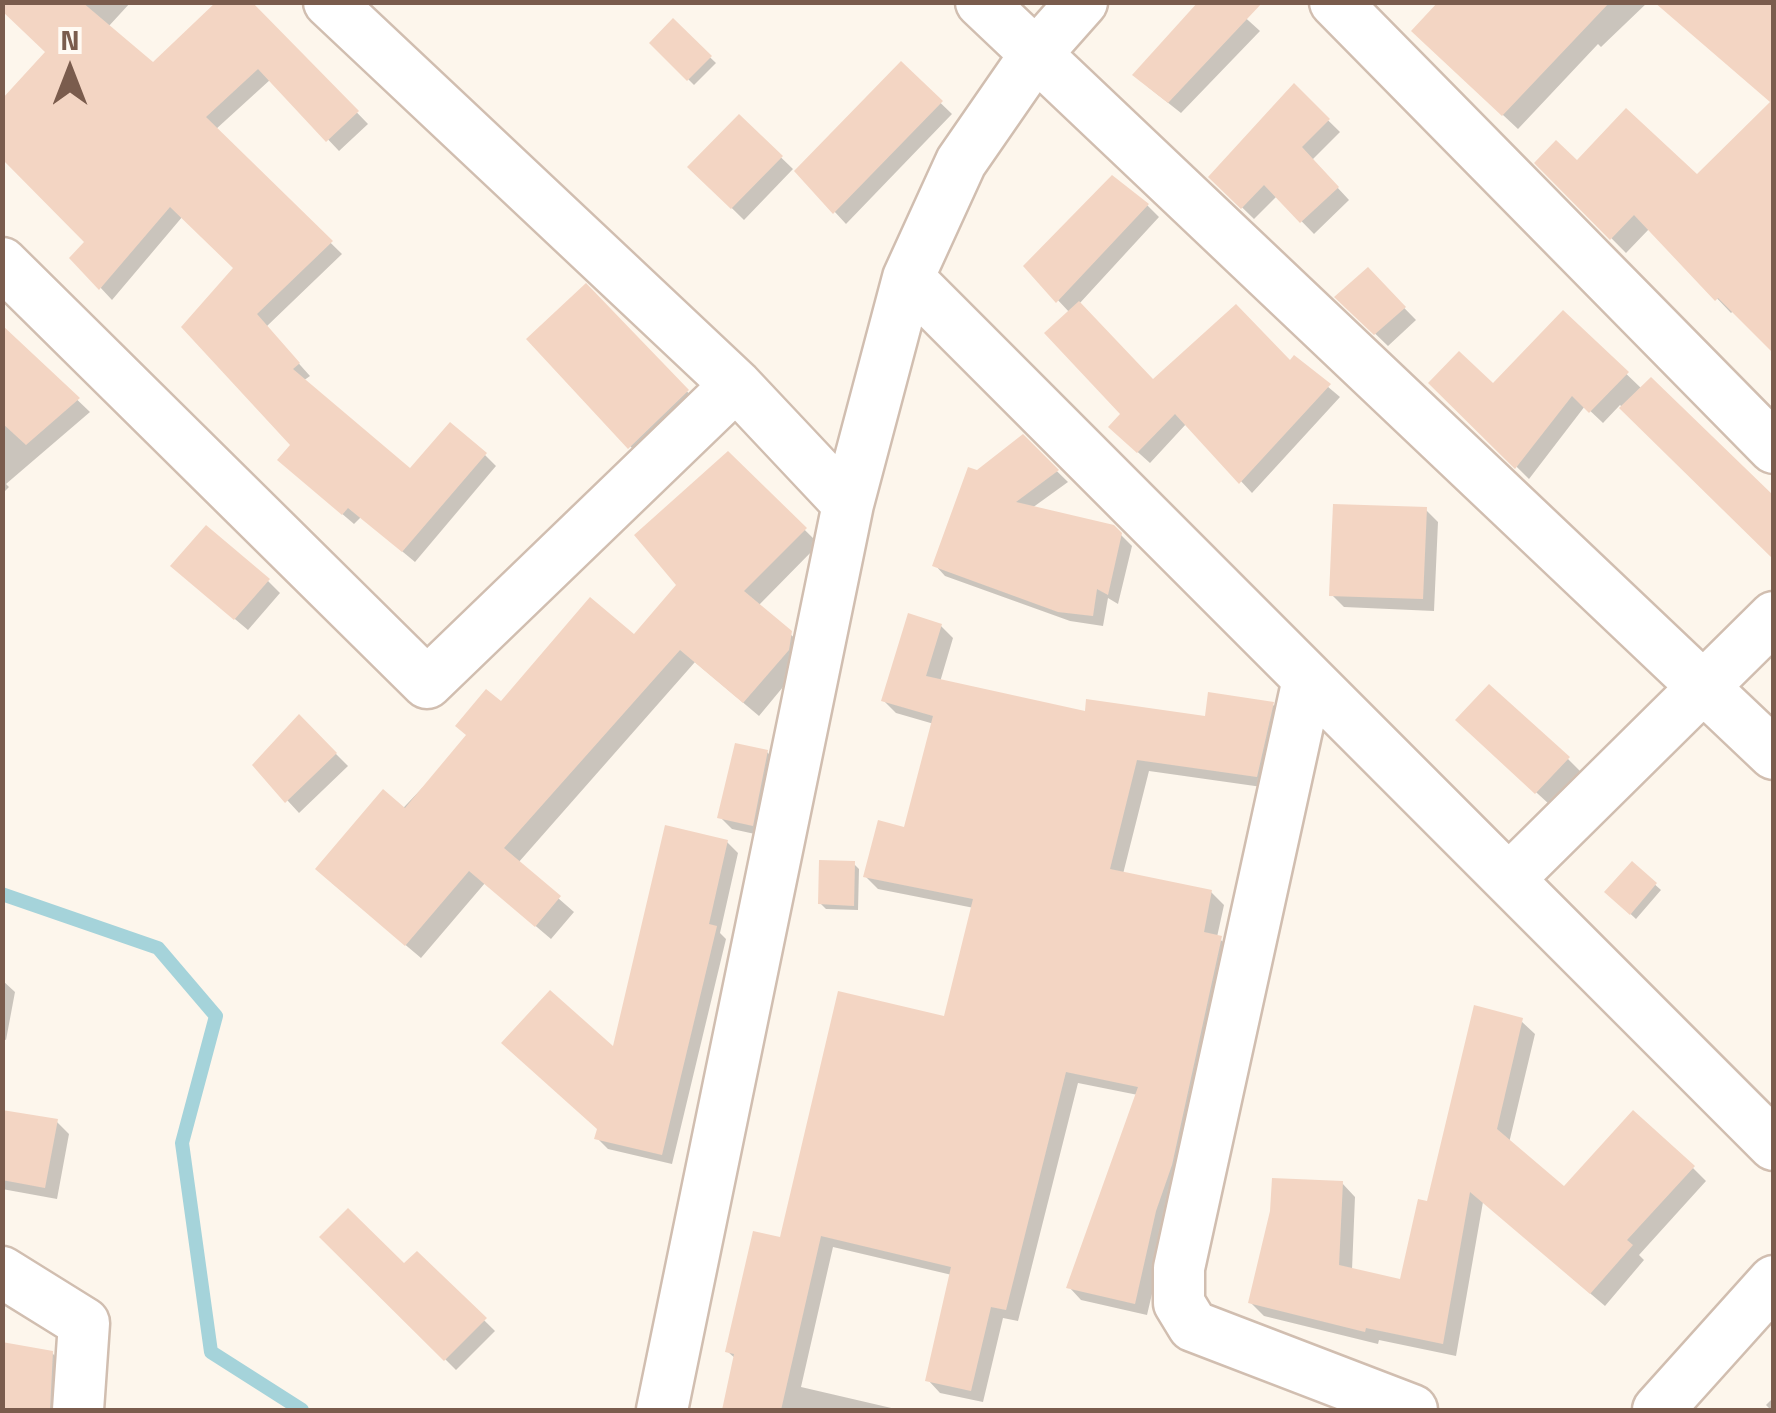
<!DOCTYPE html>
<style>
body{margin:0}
#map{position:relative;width:1776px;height:1413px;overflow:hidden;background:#fdf6ec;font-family:"Titillium Web",sans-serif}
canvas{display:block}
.frame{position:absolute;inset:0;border:5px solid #7a5c4d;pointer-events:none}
.north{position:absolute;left:20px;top:20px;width:100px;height:100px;-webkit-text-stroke:8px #fffaf3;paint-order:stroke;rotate:0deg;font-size:28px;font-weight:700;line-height:40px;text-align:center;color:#7a5c4d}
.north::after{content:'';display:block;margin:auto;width:35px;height:45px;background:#7a5c4d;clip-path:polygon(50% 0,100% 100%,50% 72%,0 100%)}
</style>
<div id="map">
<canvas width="1776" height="1413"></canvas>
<div class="frame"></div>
<div class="north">N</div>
</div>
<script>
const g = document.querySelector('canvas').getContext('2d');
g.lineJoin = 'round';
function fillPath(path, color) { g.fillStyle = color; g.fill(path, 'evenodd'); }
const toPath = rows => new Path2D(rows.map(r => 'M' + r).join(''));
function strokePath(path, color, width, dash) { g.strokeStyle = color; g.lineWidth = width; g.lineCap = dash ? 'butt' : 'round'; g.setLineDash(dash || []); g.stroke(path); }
fillPath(toPath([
 [2,2,131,2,108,27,153,65,250,2,368,124,339,151,271,79,215,130,342,254,266,327,310,376,303,381,410,472,485,455,496,466,415,562,361,517,354,524,292,471,294,445,236,269,183,216,112,300,73,258,87,242,48,52],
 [1228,2,1260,31,1181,113,1148,87],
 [1441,2,1648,2,1601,47,1598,44,1518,129,1428,45],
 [1774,2,1774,350,1734,310,1731,313,1650,228,1626,253,1537,163,1697,178,1772,103],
 [673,22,716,63,694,85,652,43],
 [901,65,952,114,846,224,797,171],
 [1294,87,1340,132,1312,160,1349,200,1314,234,1277,196,1254,219,1211,177],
 [739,117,793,169,744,220,690,167],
 [1147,205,1159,217,1079,304,1153,382,1290,364,1295,359,1340,397,1252,493,1187,423,1150,463,1122,438,1124,414,1070,313,1026,266],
 [1367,270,1416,320,1388,346,1338,298],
 [586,287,705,410,648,465,529,339],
 [1563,313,1642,389,1774,557,1620,405,1603,423,1585,406,1529,479,1432,383,1493,386],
 [2,328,90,412,6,484,9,487,2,494],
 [1023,438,1068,482,1032,508,1113,527,1132,546,1118,604,1108,598,1103,626,1070,621,945,576,935,565,978,473],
 [728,454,819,544,758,606,806,648,802,664,759,716,695,662,518,863,574,912,551,939,485,883,421,958,332,883,501,705,635,638,680,585],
 [1426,510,1438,522,1434,611,1344,607,1332,595],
 [186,578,268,581,280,593,248,630],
 [941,626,953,638,940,682,1087,714,1207,718,1272,704,1285,716,1269,788,1149,771,1123,874,1211,892,1224,905,1217,937,1233,950,1147,1315,1081,1300,1069,1287,1138,1095,1078,1083,1018,1321,1003,1318,983,1402,940,1393,928,1380,952,1275,833,1247,801,1387,900,1410,725,1410,736,1359,728,1352,781,1240,946,1019,974,908,878,889,866,877,906,830,934,724,896,713,884,701],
 [299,717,348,766,299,813,255,765],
 [1470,732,1568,759,1580,771,1549,804],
 [767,752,779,765,764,836,732,829,720,817],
 [727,842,738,853,720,933,726,939,672,1164,608,1149,597,1138,615,1051],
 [854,864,859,869,858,910,826,909,820,903],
 [1632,864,1661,890,1636,919,1607,892],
 [2,980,15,992,6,1040,2,1039],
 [1521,1021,1535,1034,1509,1143,1564,1190,1693,1168,1706,1181,1639,1255,1644,1260,1605,1306,1483,1202,1456,1356,1379,1340,1378,1344,1264,1316,1250,1302,1342,1183,1355,1197,1352,1270,1401,1282,1429,1205],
 [2,1113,57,1122,69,1134,57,1199,2,1189],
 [323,1237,404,1267,417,1254,495,1331,456,1370],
 [2,1345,52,1353,68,1369,63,1410,2,1410],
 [1774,1397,1774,1410,1771,1410,1766,1405]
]), '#0003');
strokePath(toPath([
 [2,894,158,948,216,1016,182,1143,211,1352,302,1410]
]), '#a5d3da', 14);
fillPath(toPath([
 [2,2,82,2,153,62,216,2,252,2,359,111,326,142,258,69,206,117,333,241,257,314,300,363,293,369,410,468,450,422,487,453,402,552,348,508,342,515,277,460,290,445,181,327,233,268,170,207,99,290,69,258,84,242,2,159,2,99,45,52,2,11],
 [1198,2,1263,2,1168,103,1132,75],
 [1438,2,1610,2,1502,116,1411,31],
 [1654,2,1774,2,1774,354,1718,298,1715,301,1634,215,1610,240,1534,163,1556,140,1577,160,1626,108,1697,174,1770,102],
 [673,18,712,56,687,81,649,43],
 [901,61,943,101,833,214,794,171],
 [1294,83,1330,119,1302,147,1339,187,1300,223,1264,185,1241,209,1208,177],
 [739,114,783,156,731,209,687,167],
 [1112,175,1149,204,1056,303,1023,266],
 [1368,267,1406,307,1374,335,1334,297],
 [586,283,689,390,628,449,526,339],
 [1079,301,1153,379,1236,304,1290,360,1294,355,1331,384,1239,484,1175,414,1137,453,1108,427,1120,414,1044,333],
 [1563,310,1629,372,1589,413,1572,396,1515,469,1428,383,1459,351,1493,383],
 [2,325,80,398,26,445,2,423],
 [1651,377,1774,496,1774,560,1619,408],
 [1023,434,1059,470,1016,502,1114,525,1122,533,1108,595,1097,589,1093,616,1058,612,932,566,968,467,977,470],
 [728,451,807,528,744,591,792,631,789,650,743,703,680,650,504,848,561,896,535,927,469,871,405,946,315,869,383,789,405,808,466,735,455,726,486,689,501,701,590,597,634,634,676,585,634,535],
 [1333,504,1427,507,1423,599,1329,596],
 [206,525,270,579,234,620,170,566],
 [908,613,942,624,926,676,1085,711,1086,699,1205,716,1208,692,1274,702,1257,777,1137,760,1110,869,1212,890,1204,932,1222,936,1172,1165,1156,1211,1135,1304,1066,1288,1138,1087,1066,1072,1006,1310,991,1307,971,1391,925,1381,951,1267,821,1236,781,1410,722,1410,734,1354,725,1352,753,1231,780,1237,838,991,944,1016,973,899,863,877,878,820,904,827,933,716,881,701],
 [1489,684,1570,757,1535,794,1455,720],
 [299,714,337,753,285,803,252,765],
 [735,743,768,750,753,826,717,818],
 [665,825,728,840,709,924,717,926,662,1155,594,1139,597,1129,501,1043,550,990,613,1046],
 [819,860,855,861,854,906,818,904],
 [1632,861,1657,883,1630,915,1604,892],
 [1474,1005,1523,1018,1497,1129,1564,1186,1633,1110,1695,1166,1627,1240,1633,1245,1590,1294,1470,1192,1443,1344,1366,1328,1365,1332,1248,1303,1270,1211,1272,1178,1343,1181,1339,1265,1400,1279,1418,1199,1427,1201],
 [2,1110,58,1119,45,1188,2,1180],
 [348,1208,404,1263,417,1251,487,1318,444,1361,319,1237],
 [2,1342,53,1351,50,1410,2,1410]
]), '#f3d5c3');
const minor = toPath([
 [329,2,736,385,848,504],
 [981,2,1774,754],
 [1335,2,1774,448],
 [2,263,427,683,736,385],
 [908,278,1774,1145],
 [1308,679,1179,1268,1179,1303,1193,1326,1412,1410],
 [1511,877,1774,617],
 [2,1272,84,1323,78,1410],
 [662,1410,848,504,908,278,961,162,1035,55,1082,2],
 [1658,1410,1774,1281]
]);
strokePath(minor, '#d1beb0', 55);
strokePath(minor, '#fff', 50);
</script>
